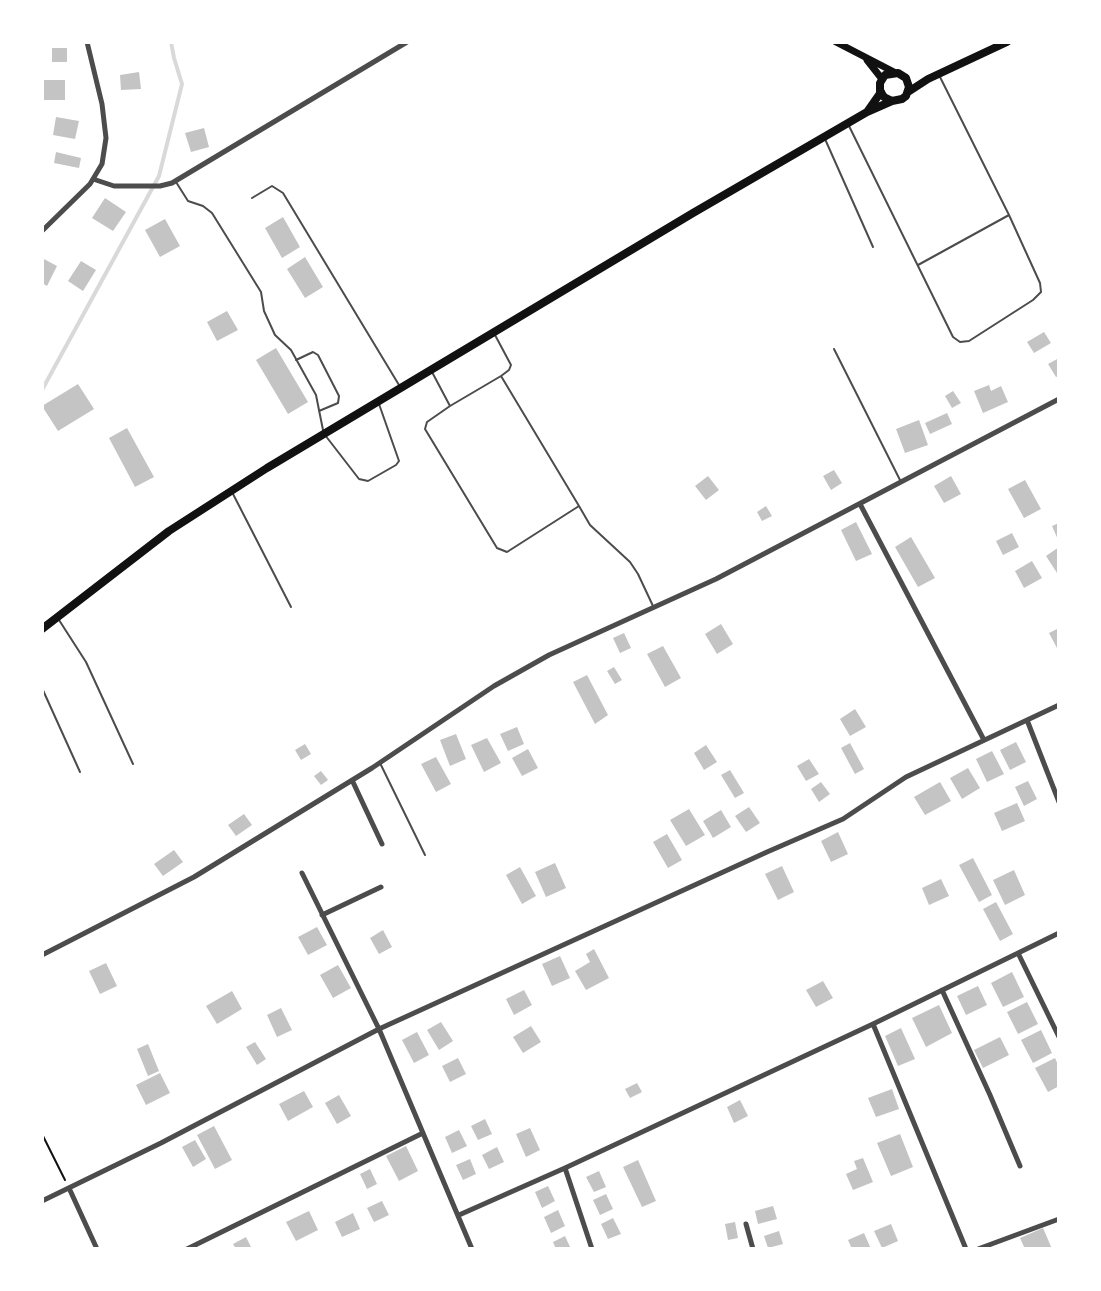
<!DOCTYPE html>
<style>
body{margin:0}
#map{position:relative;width:1101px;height:1291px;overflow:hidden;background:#fff;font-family:"Public Sans",sans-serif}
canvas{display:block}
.frame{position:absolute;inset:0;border:44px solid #fff;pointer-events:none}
</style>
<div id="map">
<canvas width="1101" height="1291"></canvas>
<div class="frame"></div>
</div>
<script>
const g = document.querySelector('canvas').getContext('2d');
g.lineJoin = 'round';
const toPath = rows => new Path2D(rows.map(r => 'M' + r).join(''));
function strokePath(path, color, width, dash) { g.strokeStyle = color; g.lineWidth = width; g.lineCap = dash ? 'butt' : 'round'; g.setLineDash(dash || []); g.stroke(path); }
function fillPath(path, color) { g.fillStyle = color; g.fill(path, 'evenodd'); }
strokePath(toPath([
 [42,390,159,176,182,84,174,58,171,42]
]), '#d9d9d9', 4);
fillPath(toPath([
 [52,48,67,48,67,62,52,62],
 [139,72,141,89,121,90,120,75],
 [42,80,65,80,65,100,42,100],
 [56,117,79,121,75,139,53,135],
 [204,128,209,147,191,152,185,133],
 [56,152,81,158,79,168,54,163],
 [105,198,126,212,113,231,92,218],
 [283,217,300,247,282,258,265,228],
 [165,219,180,246,160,257,145,230],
 [305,257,323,287,305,298,287,269],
 [42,258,57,266,47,286,42,283],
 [81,261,96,270,83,291,68,281],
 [227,311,238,330,217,341,207,322],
 [1044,332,1051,343,1034,353,1027,342],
 [276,348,308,402,288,414,256,360],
 [1059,358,1059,376,1056,377,1048,364],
 [78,384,94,409,58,431,42,406],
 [989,385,991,391,1001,386,1008,402,983,413,974,391],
 [953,391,961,403,952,408,945,396],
 [947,413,952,424,930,434,925,423],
 [919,420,928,445,905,453,896,429],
 [127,428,154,477,135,487,109,438],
 [834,470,842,483,831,490,823,476],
 [708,476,719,490,706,500,695,486],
 [951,476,961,494,944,503,934,486],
 [1025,480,1041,509,1024,518,1008,489],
 [766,506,772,516,762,521,757,512],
 [856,522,872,554,856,561,841,530],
 [1059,523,1059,542,1052,526],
 [1012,533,1019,547,1003,555,996,541],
 [911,537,935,578,918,587,895,547],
 [1059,547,1059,572,1057,573,1046,556],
 [1032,561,1042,578,1024,588,1015,571],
 [721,624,733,644,717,654,705,634],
 [1059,628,1059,647,1057,648,1049,633],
 [624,633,631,648,620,653,613,638],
 [663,646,681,678,665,687,647,654],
 [614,667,622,680,615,684,607,671],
 [587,675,608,715,595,724,573,682],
 [855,709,866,727,850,736,840,719],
 [517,727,524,744,508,751,500,734],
 [456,734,466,759,450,766,440,740],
 [487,738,501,763,484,772,471,745],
 [1016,742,1026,762,1010,770,1000,750],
 [850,743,864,769,855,774,841,748],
 [305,744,311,754,301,760,295,750],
 [706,745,717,762,704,770,694,753],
 [528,749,538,768,522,776,512,758],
 [992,751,1004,774,987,782,976,759],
 [436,757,451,784,436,792,421,764],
 [809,759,819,774,806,781,797,766],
 [968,768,980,788,962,799,950,778],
 [730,770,744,793,735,798,721,775],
 [321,771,328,780,321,785,314,776],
 [1028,781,1037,799,1024,806,1015,787],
 [821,782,830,794,819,802,811,789],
 [940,782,951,801,925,815,914,797],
 [1017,803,1025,821,1002,831,994,813],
 [749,807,760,823,746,832,735,816],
 [689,809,705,835,686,846,670,820],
 [721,810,731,827,713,838,703,821],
 [244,814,252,825,236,836,228,825],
 [838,832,848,854,831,862,821,841],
 [667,834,682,860,668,868,653,842],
 [174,850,183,862,163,876,154,864],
 [973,858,992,895,979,902,959,865],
 [555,863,566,888,546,897,535,872],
 [782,866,794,892,778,900,765,874],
 [520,867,536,896,522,904,506,875],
 [1014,870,1025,895,1005,905,993,880],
 [941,879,949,896,929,905,922,888],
 [996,902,1013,934,1000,941,983,909],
 [317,927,327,945,308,955,298,937],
 [383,930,392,947,379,954,370,938],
 [594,949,609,978,586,990,575,971,590,962,586,954],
 [560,956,570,978,552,986,542,964],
 [106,963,117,986,100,994,89,971],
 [338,965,351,988,333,998,320,975],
 [1012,972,1024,997,1003,1007,991,983],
 [823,981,833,998,816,1007,806,990],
 [978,986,987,1005,966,1015,957,996],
 [524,990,532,1005,514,1015,506,999],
 [232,991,242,1009,217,1024,206,1006],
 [1027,1002,1038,1024,1018,1034,1007,1012],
 [939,1005,952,1033,926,1047,912,1018],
 [281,1008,292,1030,277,1037,267,1015],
 [441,1022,453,1041,439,1050,427,1030],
 [531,1026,541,1042,523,1053,513,1037],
 [901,1028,915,1059,898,1066,885,1036],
 [1041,1030,1052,1053,1033,1063,1021,1040],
 [417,1032,429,1055,414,1063,402,1040],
 [1000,1037,1009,1055,983,1068,974,1050],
 [255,1042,266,1059,257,1065,246,1047],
 [148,1044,159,1071,148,1076,137,1049],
 [458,1058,466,1074,450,1082,442,1066],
 [1055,1058,1059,1067,1059,1086,1048,1092,1035,1068],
 [160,1073,170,1093,146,1105,136,1085],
 [637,1083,642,1092,630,1098,625,1089],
 [892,1089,899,1109,876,1117,868,1098],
 [304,1091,313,1107,288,1121,279,1104],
 [339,1095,351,1116,337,1124,325,1103],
 [740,1100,748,1116,734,1123,727,1107],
 [485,1119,492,1134,478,1140,471,1126],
 [214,1126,232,1160,215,1169,197,1135],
 [530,1128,540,1150,526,1157,516,1134],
 [459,1130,467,1146,452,1153,445,1137],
 [900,1134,913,1167,891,1176,877,1143],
 [195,1140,206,1159,193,1167,182,1147],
 [406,1146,418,1171,399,1181,386,1156],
 [497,1147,504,1162,489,1169,482,1155],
 [863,1158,873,1182,853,1190,846,1174,857,1169,854,1161],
 [470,1159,476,1174,463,1180,456,1165],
 [638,1160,656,1201,642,1207,623,1167],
 [370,1169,377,1184,367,1189,360,1174],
 [599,1171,606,1187,594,1192,586,1177],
 [548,1186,555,1201,542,1208,535,1192],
 [606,1194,613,1209,600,1215,593,1200],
 [382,1201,389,1215,374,1222,367,1208],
 [773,1206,777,1219,758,1224,755,1211],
 [558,1210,565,1226,551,1233,544,1217],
 [309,1211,318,1230,296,1241,286,1222],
 [353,1213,360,1229,342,1237,335,1222],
 [613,1218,621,1234,608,1239,601,1224],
 [735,1222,738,1238,728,1240,725,1224],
 [891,1224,898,1241,882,1248,874,1231],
 [1043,1228,1052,1249,1025,1249,1020,1238],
 [779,1231,783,1244,768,1248,764,1236],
 [864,1233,871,1249,852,1249,848,1240],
 [565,1236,571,1249,556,1249,553,1242],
 [246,1237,252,1249,236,1249,233,1244]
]), '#c4c4c4');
strokePath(toPath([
 [42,1134,65,1180]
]), '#111', 2);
strokePath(toPath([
 [849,126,953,337,960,342,969,341,1033,300,1041,292,1040,283,1009,215,939,75],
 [825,139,873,247],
 [176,182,188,201,203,206,212,213,261,292,264,311,275,335,291,350,316,395,323,430],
 [252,198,272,186,283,193,399,385],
 [918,265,1009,215],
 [834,349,901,482],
 [296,360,313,352,318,355,339,396,338,403,319,411],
 [432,372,450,406,501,376,509,370,511,365,495,335],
 [450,406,427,422,425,429,497,548,507,552,579,506,501,376],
 [325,435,359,479,368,481,396,465,399,461,379,404],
 [232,492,291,607],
 [579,506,590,525,630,562,638,574,653,606],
 [59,620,86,662,133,764],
 [42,688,80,772],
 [380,763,425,855]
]), '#4c4c4c', 2);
strokePath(toPath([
 [93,179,114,186,160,186,172,183,407,42],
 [42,231,90,184,102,164,106,138,102,104,87,42],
 [860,504,984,740],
 [1027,720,1059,802],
 [352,780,382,844],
 [302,873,379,1029,472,1249],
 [322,915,381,887],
 [1018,953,1059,1037],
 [42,955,194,877,372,768,494,686,549,655,716,579,1059,399],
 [942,990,990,1095,1020,1166],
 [873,1024,966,1249],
 [565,1168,592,1249],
 [69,1188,97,1249],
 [42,1201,161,1143,379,1029,767,852,843,819,906,777,1059,705],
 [459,1215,565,1168,873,1024,1059,933],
 [746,1224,753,1249],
 [187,1249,423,1133],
 [978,1249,1059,1219]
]), '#4c4c4c', 5);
strokePath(toPath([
 [836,42,894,72],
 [867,60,882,79]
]), '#111', 7);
strokePath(toPath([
 [908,92,928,79,1007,42],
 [867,112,881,92],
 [42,629,169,531,267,468,693,213,867,112,892,101,902,99,906,96,909,87,906,78,898,73,885,75,880,83,880,91,884,97,892,101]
]), '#111', 8);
</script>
